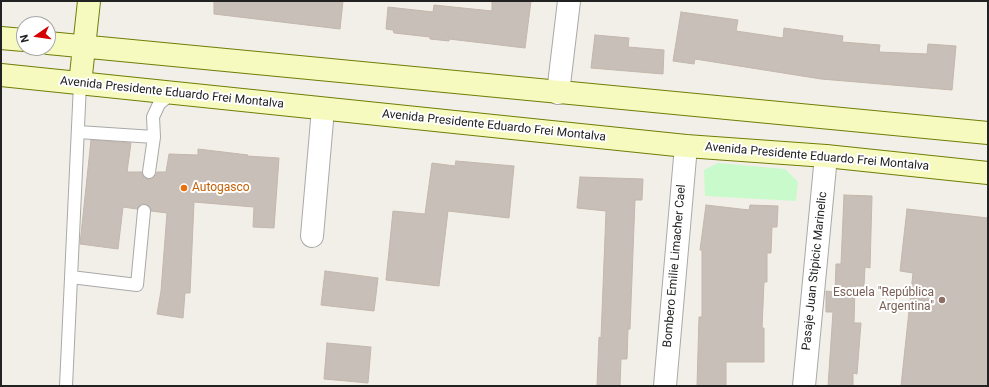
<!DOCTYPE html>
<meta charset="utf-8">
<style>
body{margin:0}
#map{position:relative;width:989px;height:387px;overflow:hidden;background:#f2efe9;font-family:Roboto,sans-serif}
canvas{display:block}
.frame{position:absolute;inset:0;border:2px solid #222;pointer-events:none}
.north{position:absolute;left:16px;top:16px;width:40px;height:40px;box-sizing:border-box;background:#fff;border:1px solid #a7a7a7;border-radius:50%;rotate:257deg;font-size:11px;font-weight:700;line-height:16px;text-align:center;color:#222}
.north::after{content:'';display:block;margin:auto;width:14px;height:18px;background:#d40000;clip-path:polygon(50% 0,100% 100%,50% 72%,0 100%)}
</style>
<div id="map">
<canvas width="989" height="387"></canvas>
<div class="frame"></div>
<div class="north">N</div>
</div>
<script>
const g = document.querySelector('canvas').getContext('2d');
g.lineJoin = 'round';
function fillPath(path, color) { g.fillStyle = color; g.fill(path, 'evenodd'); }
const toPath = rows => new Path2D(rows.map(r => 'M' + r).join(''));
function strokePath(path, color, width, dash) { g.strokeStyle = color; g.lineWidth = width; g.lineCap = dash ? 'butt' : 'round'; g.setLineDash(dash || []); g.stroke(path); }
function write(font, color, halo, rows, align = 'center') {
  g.font = font + ' Roboto,sans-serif'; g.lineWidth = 4; g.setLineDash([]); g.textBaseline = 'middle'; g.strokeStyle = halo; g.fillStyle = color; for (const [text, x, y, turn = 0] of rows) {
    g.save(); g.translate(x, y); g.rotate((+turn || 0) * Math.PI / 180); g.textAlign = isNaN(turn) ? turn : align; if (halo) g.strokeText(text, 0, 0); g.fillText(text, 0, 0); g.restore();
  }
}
fillPath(toPath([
 [718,163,785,169,798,182,796,201,705,196,704,170]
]), '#c8facc');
const building = toPath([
 [214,1,343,1,340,29,214,14,214,1],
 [492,1,531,1,525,48,449,39,449,41,430,39,430,37,394,33,393,30,386,29,388,7,433,12,434,5,492,11,492,1],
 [681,12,738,20,736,31,783,38,784,28,843,36,842,42,880,45,879,52,927,54,928,44,956,46,952,90,821,79,695,59,694,64,673,61,681,12],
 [595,35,629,38,628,47,664,50,663,74,591,68,595,35],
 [91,140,131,143,127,172,142,172,144,178,148,179,155,177,157,172,166,172,169,154,198,155,198,149,248,155,247,156,279,158,274,228,253,227,254,207,194,202,190,293,185,293,183,318,157,314,161,291,167,213,151,211,151,208,145,204,141,204,137,209,123,207,118,249,80,244,91,140],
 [456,161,514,166,509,218,448,211,439,286,386,280,393,211,425,214,432,163,455,166,456,161],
 [580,177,643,179,642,200,635,200,630,329,628,329,627,359,621,359,620,386,597,386,599,337,601,338,606,211,577,208,580,177],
 [844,195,872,196,870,268,865,267,864,286,855,286,854,323,861,323,857,374,853,373,853,386,828,386,833,312,826,312,826,291,835,292,836,264,841,264,844,195],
 [706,205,749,210,750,205,778,206,777,227,772,227,771,253,767,253,767,282,764,282,762,328,764,328,764,362,726,362,726,386,697,386,699,317,702,317,702,250,700,250,706,205],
 [907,209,988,218,988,386,901,386,913,273,900,271,907,209],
 [325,271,378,278,374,311,321,305,325,271],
 [327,343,371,347,368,383,324,379,327,343]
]);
fillPath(building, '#c7bfb8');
strokePath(building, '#c4b6ab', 1);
const lane = toPath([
 [78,132,154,137],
 [149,172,154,137,153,117,159,104,172,93],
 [71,277,137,285,144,211],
 [66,386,80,84]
]);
const street = toPath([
 [558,93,569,1],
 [312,236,323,109],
 [665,386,686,146],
 [804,386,826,156]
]);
const secondary = toPath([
 [1,38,24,40],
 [48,43,988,133],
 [1,75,686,146,826,156,988,173],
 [80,84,89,1]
]);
strokePath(lane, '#a9a9a9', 14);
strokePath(street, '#a9a9a9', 24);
strokePath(secondary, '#707d05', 24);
strokePath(lane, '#fff', 12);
strokePath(street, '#fff', 22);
strokePath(secondary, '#f7fabf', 22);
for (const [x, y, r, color] of [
 [184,188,4,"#e8710a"],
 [942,300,4,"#8d6e63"]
]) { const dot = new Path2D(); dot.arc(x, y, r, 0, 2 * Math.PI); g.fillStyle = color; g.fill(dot); strokePath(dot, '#fff', 1.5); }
write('12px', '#222', '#fff', [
 ["Avenida Presidente Eduardo Frei Montalva",172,93,6],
 ["Avenida Presidente Eduardo Frei Montalva",494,126,6],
 ["Avenida Presidente Eduardo Frei Montalva",817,157,5],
 ["Bombero Emilie Limacher Cael",675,266,-85],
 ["Pasaje Juan Stipicic Marinelic",815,271,-84]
]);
write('12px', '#c56008', '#fff', [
 ["Autogasco",192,188]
], 'left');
write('12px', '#785e54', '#fff', [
 ["Escuela \"República",934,293],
 ["Argentina\"",934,307]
], 'right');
</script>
